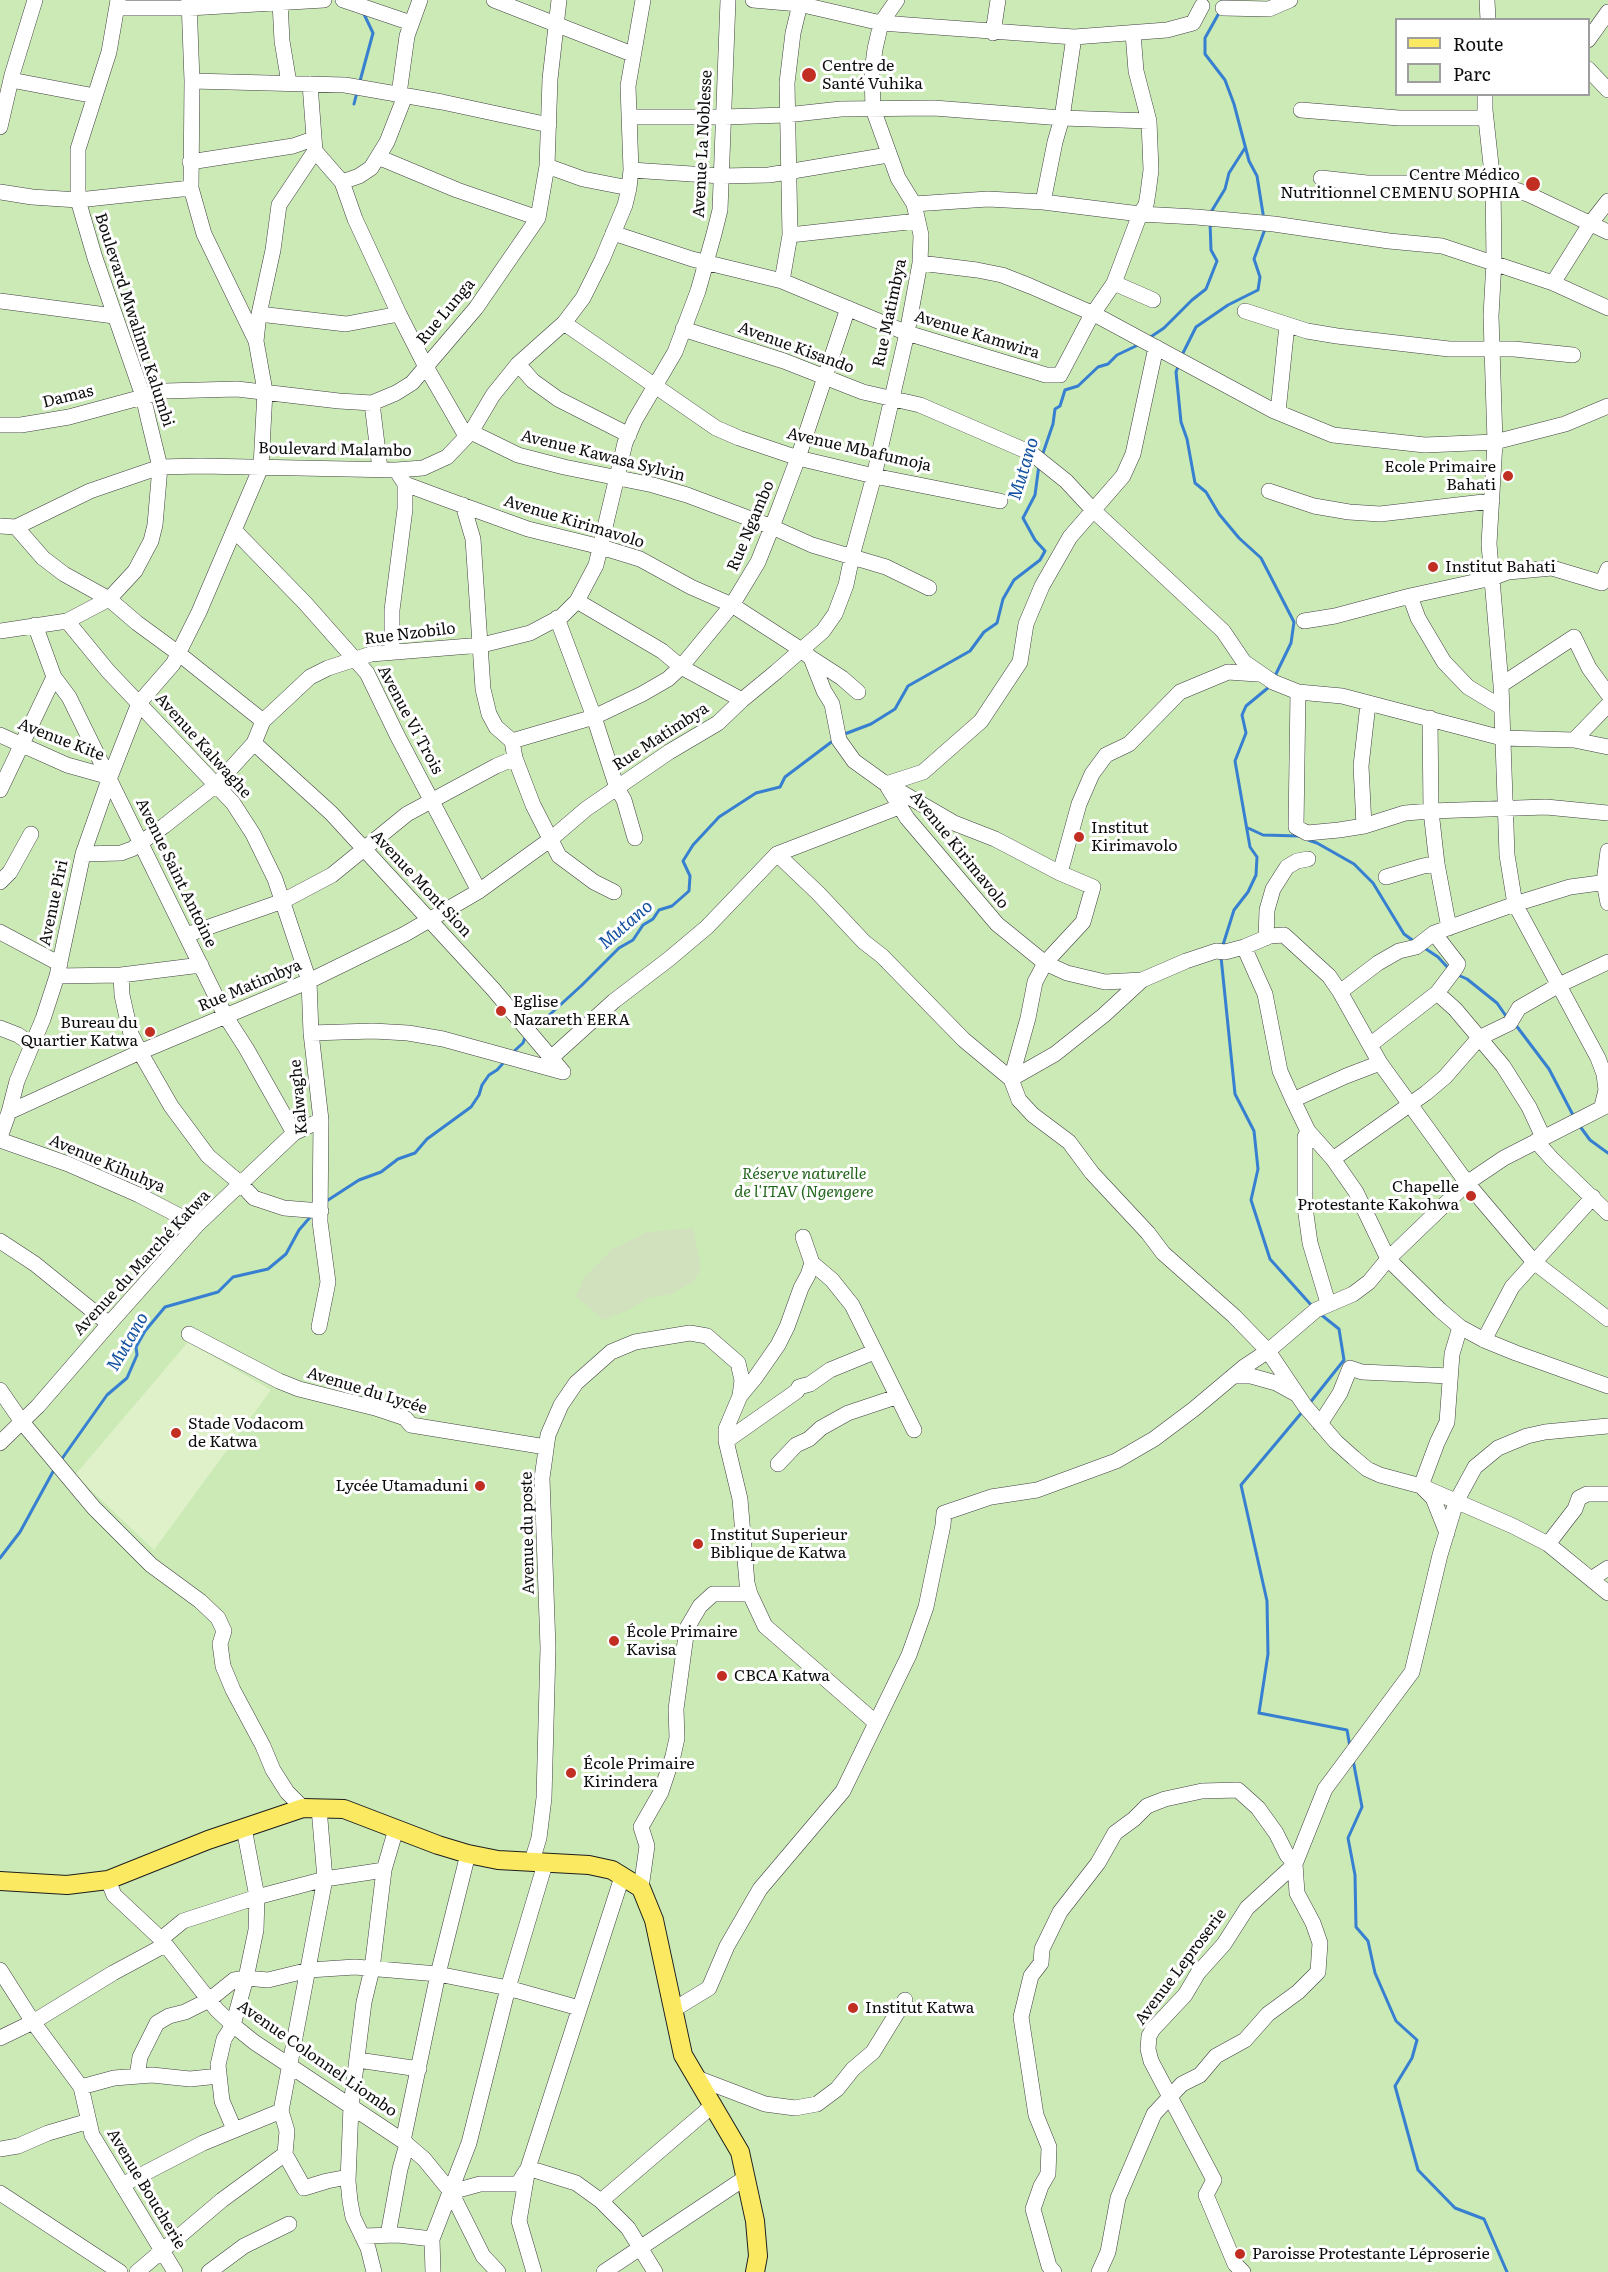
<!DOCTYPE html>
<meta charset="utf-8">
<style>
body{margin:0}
#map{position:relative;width:1608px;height:2272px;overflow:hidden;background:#fffeed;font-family:Literata,serif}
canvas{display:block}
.legend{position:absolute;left:1395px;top:18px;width:195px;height:78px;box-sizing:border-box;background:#fff;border:2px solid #9e9e9e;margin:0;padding:8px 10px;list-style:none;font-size:18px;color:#0d0d0d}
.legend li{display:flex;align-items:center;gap:12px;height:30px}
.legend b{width:30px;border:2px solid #9e9e9e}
</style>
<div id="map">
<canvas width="1608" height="2272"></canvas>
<ul class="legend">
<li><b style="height:8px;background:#fbe961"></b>Route</li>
<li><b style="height:16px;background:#cbeab6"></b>Parc</li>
</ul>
</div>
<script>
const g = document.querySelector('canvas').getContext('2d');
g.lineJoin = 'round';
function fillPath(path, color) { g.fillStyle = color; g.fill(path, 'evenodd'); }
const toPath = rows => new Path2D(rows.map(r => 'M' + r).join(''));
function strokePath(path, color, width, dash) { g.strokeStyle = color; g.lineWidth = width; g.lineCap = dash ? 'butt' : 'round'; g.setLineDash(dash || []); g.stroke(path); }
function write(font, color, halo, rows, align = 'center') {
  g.font = font + ' Literata,serif'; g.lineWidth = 6; g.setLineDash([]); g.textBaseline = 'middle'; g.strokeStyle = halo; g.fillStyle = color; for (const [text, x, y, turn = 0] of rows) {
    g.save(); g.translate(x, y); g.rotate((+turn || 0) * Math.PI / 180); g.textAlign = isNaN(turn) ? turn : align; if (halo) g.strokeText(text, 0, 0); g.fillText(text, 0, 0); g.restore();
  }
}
fillPath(toPath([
 [0,0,1608,0,1608,2272,0,2272],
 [1396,20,1588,20,1588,94,1396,94]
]), '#cbeab6');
fillPath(toPath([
 [693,1228,701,1268,693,1282,671,1294,649,1298,624,1312,603,1320,576,1296,584,1278,611,1250,647,1232]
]), '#d1e1be');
fillPath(toPath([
 [188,1342,271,1390,154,1550,75,1475]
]), '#def1c8');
strokePath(toPath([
 [1219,13,1205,38,1205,54,1225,80,1234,104,1249,161,1257,176,1264,220],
 [360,81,373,33,363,12],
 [354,104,357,92],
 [1211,212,1225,189,1229,173,1245,148],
 [1149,338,1164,328,1192,300,1206,289,1217,261,1211,250,1210,222],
 [1182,355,1196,327,1228,305,1258,290,1260,277,1254,259,1265,229],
 [1179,364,1176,372,1181,422,1187,439,1195,483,1206,492,1219,514,1239,538,1261,558,1294,622,1291,643,1275,676],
 [1042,456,1053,424,1055,409,1060,406,1065,390,1078,386,1098,367,1108,364,1117,355,1138,345],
 [842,735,871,724,895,709,908,686,970,651,984,632,997,623,1003,599,1014,580,1040,560,1045,551,1035,540,1023,518,1035,495,1039,465],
 [1248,828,1263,835,1299,836],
 [1308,840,1317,843,1354,864,1373,883,1404,934,1415,942],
 [1423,947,1438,957,1450,970],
 [1222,948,1234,910,1248,892,1256,875,1257,857,1250,847,1235,761,1246,733,1242,715,1246,706,1269,687],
 [1221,957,1235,1094,1254,1131,1258,1169,1251,1200,1270,1259,1312,1306],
 [1458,975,1467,979,1497,1003,1508,1019],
 [1515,1024,1549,1069,1574,1117],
 [534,1029,582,985,619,948,633,940,643,925,653,919,659,910,672,906,689,891,690,876,683,861,693,845,719,817,756,793,780,787,785,777,834,740],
 [512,1053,523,1043,526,1035],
 [1579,1125,1590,1140,1608,1153],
 [325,1202,359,1180,381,1172,398,1159,415,1153,427,1139,471,1107,479,1095,482,1085,489,1075,497,1070,506,1060],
 [1309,1404,1344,1360,1339,1329,1319,1313],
 [1303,1411,1241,1485,1267,1601,1268,1654,1259,1713,1347,1730,1350,1747],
 [61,1460,107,1395,127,1378,137,1355,136,1347,145,1331,165,1307,218,1292,233,1277,268,1269,286,1254,299,1230,312,1215],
 [0,1558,20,1532,55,1468],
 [1353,1760,1362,1807,1348,1838,1355,1875,1356,1927,1368,1941,1375,1973,1396,2021,1417,2040,1412,2058,1395,2086,1418,2170,1455,2208,1484,2219,1507,2272]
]), '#377fd0', 3);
const minor = toPath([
 [343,0,411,23],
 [494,0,632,54],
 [753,0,799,4,881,23,1074,37,1167,30,1193,23,1202,6],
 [1487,0,1488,20],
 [280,2,282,41,289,83],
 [118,8,189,8,324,0],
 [1223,8,1269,9,1290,0],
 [993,33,998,0],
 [1588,40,1608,12],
 [1588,69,1608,90],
 [11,80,95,96],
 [192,81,345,85,442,102,549,125],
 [399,94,407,36,420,0],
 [1485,94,1485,110,1493,183,1494,261,1491,316,1495,442,1489,544,1501,685,1507,855,1515,904,1598,1058,1604,1074,1606,1090,1602,1106],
 [1301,110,1399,118,1486,118],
 [629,117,724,117,786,115,841,109,934,108,1062,118,1149,121],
 [0,127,12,75,35,0],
 [315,151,342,182,355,219,399,314,425,365,466,436],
 [378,157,457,190,538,218],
 [190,162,293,146,313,139],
 [547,166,583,179,629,188],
 [631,170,722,176,769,175,888,155],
 [1321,178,1367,183,1493,183,1528,194,1608,232],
 [342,182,359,176,371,168,387,142,405,96],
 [0,192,32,197,78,200,191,188],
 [1043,202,1055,142,1062,118,1074,37],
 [914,204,988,199,1043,202,1140,214,1196,217,1274,224,1389,241,1442,246,1553,283,1608,308],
 [613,233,692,259,782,281,907,333,1046,375,1060,375,1090,318,1114,283,1140,214,1146,205,1148,193,1151,170,1149,121,1136,71,1133,33],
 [790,235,917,221],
 [920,263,977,270,1002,275,1030,286,1094,314,1272,410,1333,435,1425,445,1495,442,1565,424,1608,406],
 [782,281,790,235,787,83,793,33,801,0],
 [1114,283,1153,300],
 [1553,283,1590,224,1608,201],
 [0,301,114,316],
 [1245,311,1307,331,1337,336,1449,349,1514,349,1573,355],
 [259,314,346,324,399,314],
 [564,323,716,428,739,438,798,458,874,476,1000,501],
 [683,329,784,361,863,392,920,405,1031,453,1066,481,1093,510,1223,631,1244,662,1273,682,1298,692,1342,696,1502,738,1574,740,1608,747],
 [256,341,259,314,273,250,279,205,315,151,310,84],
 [518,364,533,381,558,399,629,435],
 [372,403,380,469],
 [1278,412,1287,325],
 [0,425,21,425,69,417,165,391,237,389,339,401,372,403,396,393,412,383,476,308,538,218,547,166,550,79,559,0],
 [471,432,518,455,564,467,653,485,687,495,772,527,812,545,886,567,929,588],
 [396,470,405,484,448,500,528,529,601,547,640,559,691,587,732,605,800,649,811,658,824,691,832,704,839,740,854,761,886,784,907,818,997,924,1045,963,1067,973,1105,982,1142,980],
 [1269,491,1314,506,1349,512,1380,514,1492,501],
 [463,505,473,539,483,689,489,714,496,727,512,741,515,758,533,805,559,856,594,882,614,892],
 [0,526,16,527,90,491,160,467,201,466,396,470,423,468,447,457,471,432,493,395,518,364,564,323,583,298,602,260,625,205,629,188,631,170,628,86,643,0],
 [16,527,43,558,64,574,109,599,137,623,178,653,263,721],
 [235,531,305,603,367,673,397,735,479,891],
 [1410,596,1418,618,1444,662,1468,687,1501,707],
 [577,601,662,651,681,667,742,700],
 [557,618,594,717,617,788,624,800,635,838],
 [67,621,108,671,233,803,253,834,275,879,309,981,311,1033,321,1120,320,1222,328,1282,319,1327],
 [1304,621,1335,616,1410,596,1492,578,1508,572,1552,568,1602,583,1608,569],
 [35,625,54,677,69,697,226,1017,246,1048,294,1133],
 [0,631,67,621,109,599,135,571,151,541,155,525,160,467,149,422,143,396,95,258,78,200,78,149,109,52,118,0],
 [392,651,392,610,405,509,405,484],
 [811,658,842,678,858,692],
 [1501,685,1574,637,1589,668,1608,694],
 [1298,692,1296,827,1307,833,1339,830,1364,826,1405,813,1431,811,1546,807,1608,813],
 [1430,718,1431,811,1437,864,1449,928],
 [0,735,67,765,110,777],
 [1574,740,1608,705],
 [512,741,594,717,642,694,668,679,681,667,732,605,758,562,772,527,798,458,848,308],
 [254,743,331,813,493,989,563,1072],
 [886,784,923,772,981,721,1020,662,1026,624,1042,586,1070,537,1123,476,1133,454,1156,347],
 [887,784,954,823,995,839,1060,873,1093,887,1083,922,1045,963,1035,982,1028,1018,1011,1079],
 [0,790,54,677],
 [1364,826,1361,766,1368,704],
 [1608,851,1604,882,1608,903],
 [83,854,121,853,132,849,164,826,216,785,254,743,263,721,310,677,328,668,371,654,482,645,530,633,562,616,577,601,596,565,625,443,635,420,675,352,698,291,714,234,720,210,728,0],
 [777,854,818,893,864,942,882,956,964,1040,1011,1079,1019,1100,1033,1115,1069,1142,1092,1173,1148,1233,1163,1253,1234,1316,1268,1351,1305,1406,1336,1442,1354,1458,1367,1469,1380,1475,1421,1486,1513,1526,1548,1544,1608,1593],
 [1060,873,1079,804,1092,774,1106,755,1129,744,1180,692,1228,672,1257,674],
 [1386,877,1423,866,1437,864],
 [0,882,10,872,31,834],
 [0,932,60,964],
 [186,935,283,901,332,875,407,814,496,766,515,758],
 [1266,938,1267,910,1273,889,1287,867,1297,861,1308,859],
 [1244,947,1265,994,1280,1071,1293,1100,1308,1131,1333,1159,1356,1192,1388,1259,1440,1310,1460,1327,1484,1340,1516,1353,1608,1386],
 [121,975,122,995,126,1013,131,1034,140,1052,171,1106,208,1156,241,1184,254,1198,284,1208,321,1211],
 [57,976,121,975,201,965],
 [1340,992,1378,963,1399,951,1416,947,1434,933,1515,904,1570,887,1608,882],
 [1437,993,1455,1009,1503,1066,1529,1107,1543,1137],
 [0,1028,18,1035,31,1044],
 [311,1033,373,1031,408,1033,443,1039,563,1072],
 [1370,1045,1437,993,1456,968,1458,964,1434,933],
 [551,1058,614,1001,669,959,707,927,777,854,899,807],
 [1011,1079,1055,1054,1104,1015,1142,980,1186,961,1216,951,1225,952,1244,947,1270,936,1284,935,1329,976,1340,992,1380,1063,1467,1183,1534,1262,1608,1319],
 [1293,1100,1346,1076,1380,1063],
 [9,1112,17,1081,43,1019,57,976,83,854,110,777,139,703,173,664,199,612,261,467,265,391,256,341,204,234,191,188,192,81,189,0],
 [1308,1131,1305,1137,1305,1207,1310,1243,1328,1303],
 [0,1137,9,1112,140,1052,309,981,405,934,479,891,551,839,586,809,669,752,718,723,742,700,776,672,823,631,835,614,846,585,852,556,874,476,907,333,920,263,921,235,914,204,898,178,873,109,872,72,875,49,881,23,897,0],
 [0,1140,68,1164,139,1195,197,1225],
 [1536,1141,1552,1159,1608,1213],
 [1333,1159,1426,1093,1445,1077,1479,1038,1510,1023,1519,1008,1559,985,1608,962],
 [803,1237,812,1263,832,1280,852,1305,914,1430],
 [0,1241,35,1264,109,1324],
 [189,1334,279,1381,299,1389,375,1408,405,1418,411,1425,546,1447],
 [1484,1340,1512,1287,1593,1197],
 [1233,1376,1251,1376,1276,1383,1296,1394],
 [0,1390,22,1422,94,1508,151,1565,200,1601,218,1618,224,1631,220,1644,223,1666,233,1690,263,1746,273,1770,287,1792,303,1808],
 [740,1396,755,1378,778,1345,787,1327,801,1288,808,1275,812,1263],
 [1320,1424,1340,1393,1350,1368,1362,1372,1450,1376],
 [726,1441,797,1391,799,1387,810,1384,830,1370,874,1352],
 [0,1443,38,1406,109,1324,197,1225,294,1133,321,1120],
 [778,1464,796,1445,809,1439,821,1428,848,1413,896,1397],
 [1421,1486,1437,1443,1447,1422,1452,1354,1460,1327],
 [1423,1488,1433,1498,1447,1533],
 [1548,1544,1575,1509,1579,1498,1587,1494,1608,1494],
 [1591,1579,1608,1568],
 [319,1808,325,1879,281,2111,287,2131,285,2154,304,2188,327,2181,348,2177],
 [532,1861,539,1838,544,1798,548,1648,542,1478,548,1435,561,1405,576,1383,611,1352,635,1342,690,1333,707,1336,738,1363,742,1380,740,1396,726,1429,726,1441,740,1499,747,1583,750,1594,765,1626,875,1722],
 [108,1880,114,1895,161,1939,217,2010,233,2025,254,2042,403,2141,424,2159,451,2192,483,2256,498,2272],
 [641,1888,647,1846,641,1827,661,1792,673,1756,677,1738,676,1709,687,1628,700,1606,713,1594,750,1594],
 [161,1939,183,1921,257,1897,325,1879,384,1870],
 [0,1970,33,2022,81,2087,92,2135,175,2272],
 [673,2010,709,1988,727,1946,760,1889,843,1791,909,1655,926,1607,943,1525,944,1513,991,1497,1037,1490,1116,1461,1154,1439,1194,1409,1244,1367,1268,1351,1316,1310,1353,1294,1369,1282,1388,1259,1467,1183,1504,1158,1608,1105],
 [0,2038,33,2022,113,1973,165,1945],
 [358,2060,419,2069],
 [137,2076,140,2057,157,2023,169,2016,185,2012,209,2000,234,1980,246,1978,268,1980,309,1970,355,1967,438,1974,508,1988,579,2008],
 [697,2078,765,2104,795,2108,817,2104,837,2089,853,2069,873,2052,905,2000],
 [81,2087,114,2078,152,2075,190,2079,219,2076],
 [234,2129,222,2101,218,2065,224,2039,233,2025,246,1978,256,1930,257,1897,244,1828],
 [403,2141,438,1974,468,1854],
 [0,2149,18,2146,48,2133,89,2121],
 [528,2168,576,2183,601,2201,628,2228,655,2272],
 [122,2185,203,2143,281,2111],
 [451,2192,480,2184,518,2184,526,2171],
 [0,2193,120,2272],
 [601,2201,712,2106],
 [388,2235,400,2169,407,2144],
 [362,2236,398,2235,432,2239],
 [137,2272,222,2200,285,2154],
 [209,2272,244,2246,289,2224],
 [374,2272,368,2248,353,2217,350,2201,348,2181,351,2106,364,2002,372,1969,384,1870,396,1829],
 [433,2272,432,2239,469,2143,508,1988,545,1864],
 [534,2272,519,2221,528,2168,622,1877],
 [604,2272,745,2178],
 [1054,2272,1049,2266,1033,2209,1041,2186,1048,2174,1049,2147,1036,2115,1021,2017,1031,1976,1041,1963,1042,1949,1060,1912,1098,1863,1115,1833,1134,1819,1147,1806,1165,1799,1202,1791,1238,1790,1258,1808,1276,1833,1287,1855,1295,1864,1297,1893,1313,1923,1320,1943,1318,1972,1298,1992,1268,2014,1245,2040,1216,2056,1200,2075,1182,2084,1154,2114,1118,2198,1108,2252,1099,2272],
 [1243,2272,1235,2264,1206,2195,1214,2180,1151,2061,1148,2049,1149,2036,1153,2029,1185,1995,1198,1973,1224,1944,1247,1908,1295,1864,1325,1789,1412,1672,1440,1555,1456,1502,1475,1467,1498,1448,1527,1436,1545,1432,1608,1426]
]);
const major = toPath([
 [0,1881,67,1885,108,1880,208,1840,303,1808,344,1809,438,1845,468,1854,498,1860,589,1865,612,1870,641,1888,654,1920,683,2055,740,2152,755,2221,758,2256,755,2272]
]);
strokePath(minor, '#404040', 16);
strokePath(major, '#1e1e1e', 20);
strokePath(minor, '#fff', 15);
strokePath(major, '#fbe961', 18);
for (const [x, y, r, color] of [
 [809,75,8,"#c02f22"],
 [1533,184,8,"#c02f22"],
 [1508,476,6,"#c02f22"],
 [1433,567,6,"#c02f22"],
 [1079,837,6,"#c02f22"],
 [501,1011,6,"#c02f22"],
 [150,1032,6,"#c02f22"],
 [1471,1196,6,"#c02f22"],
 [176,1433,6,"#c02f22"],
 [480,1486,6,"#c02f22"],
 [698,1544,6,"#c02f22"],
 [614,1641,6,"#c02f22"],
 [722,1676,6,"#c02f22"],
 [571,1773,6,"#c02f22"],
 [853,2008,6,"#c02f22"],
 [1240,2254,6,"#c02f22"]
]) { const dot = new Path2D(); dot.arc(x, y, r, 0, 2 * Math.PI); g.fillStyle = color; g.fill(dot); strokePath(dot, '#fff', 2); }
write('16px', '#0d0d0d', '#fff', [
 ["Centre de",822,66],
 ["Santé Vuhika",822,84],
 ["Centre Médico",1520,175,"right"],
 ["Nutritionnel CEMENU SOPHIA",1520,193,"right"],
 ["Ecole Primaire",1496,467,"right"],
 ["Bahati",1496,485,"right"],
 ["Institut Bahati",1445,567],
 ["Institut",1091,828],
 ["Kirimavolo",1091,846],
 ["Eglise",513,1002],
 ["Nazareth EERA",513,1020],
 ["Bureau du",138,1023,"right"],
 ["Quartier Katwa",138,1041,"right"],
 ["Chapelle",1459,1187,"right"],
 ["Protestante Kakohwa",1459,1205,"right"],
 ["Stade Vodacom",188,1424],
 ["de Katwa",188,1442],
 ["Lycée Utamaduni",468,1486,"right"],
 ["Institut Superieur",710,1535],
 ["Biblique de Katwa",710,1553],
 ["École Primaire",626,1632],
 ["Kavisa",626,1650],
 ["CBCA Katwa",734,1676],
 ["École Primaire",583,1764],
 ["Kirindera",583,1782],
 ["Institut Katwa",865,2008],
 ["Paroisse Protestante Léproserie",1252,2254]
], 'left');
write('16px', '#0d0d0d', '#fff', [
 ["Avenue La Noblesse",703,144,-87],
 ["Rue Lunga",446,312,-50],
 ["Rue Matimbya",890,313,-78],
 ["Boulevard Mwalimu Kalumbi",134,320,72],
 ["Avenue Kamwira",977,335,17],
 ["Avenue Kisando",796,348,20],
 ["Damas",68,397,-14],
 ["Boulevard Malambo",335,450,1],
 ["Avenue Mbafumoja",859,450,13],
 ["Avenue Kawasa Sylvin",603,456,14],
 ["Avenue Kirimavolo",574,522,17],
 ["Rue Ngambo",751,526,-67],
 ["Rue Nzobilo",410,634,-7],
 ["Avenue Vi Trois",410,720,62],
 ["Rue Matimbya",661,737,-33],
 ["Avenue Kite",61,740,21],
 ["Avenue Kalwaghe",203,746,48],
 ["Avenue Kirimavolo",959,850,51],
 ["Avenue Saint Antoine",176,873,64],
 ["Avenue Mont Sion",421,884,47],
 ["Avenue Piri",54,903,-78],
 ["Rue Matimbya",250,986,-23],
 ["Kalwaghe",299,1097,-95],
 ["Avenue Kihuhya",107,1164,23],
 ["Avenue du Marché Katwa",142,1263,-47],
 ["Avenue du Lycée",367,1391,17],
 ["Avenue du poste",528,1533,-91],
 ["Avenue Leproserie",1181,1967,-53],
 ["Avenue Colonnel Liombo",317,2059,35],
 ["Avenue Boucherie",146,2189,59]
]);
write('italic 16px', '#22661c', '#fff', [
 ["Réserve naturelle",804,1174],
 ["de l'ITAV (Ngengere",804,1192]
]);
write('italic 18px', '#1452a1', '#fff', [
 ["Mutano",1024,469,-73],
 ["Mutano",626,925,-41],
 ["Mutano",128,1342,-60]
]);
</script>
